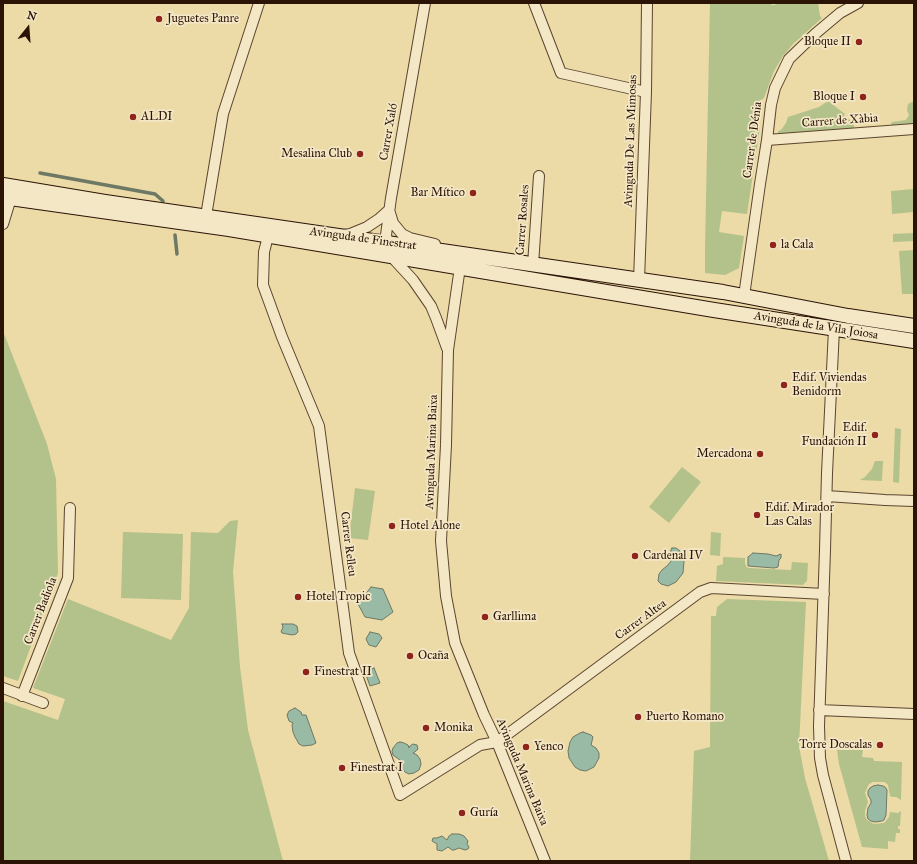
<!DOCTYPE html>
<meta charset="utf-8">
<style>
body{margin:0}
#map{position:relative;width:917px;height:864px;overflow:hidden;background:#ecdaa7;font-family:"IM FELL Great Primer",serif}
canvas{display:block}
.frame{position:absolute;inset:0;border:4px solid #2b1306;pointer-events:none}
.north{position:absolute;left:8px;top:8px;width:40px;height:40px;-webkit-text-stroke:3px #f3e7c6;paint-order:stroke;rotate:17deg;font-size:11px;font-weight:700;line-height:16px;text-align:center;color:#2b1306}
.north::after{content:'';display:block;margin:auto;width:14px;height:18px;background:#2b1306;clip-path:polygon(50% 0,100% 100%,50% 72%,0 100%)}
</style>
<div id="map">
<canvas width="917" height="864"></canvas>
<div class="frame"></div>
<div class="north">N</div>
</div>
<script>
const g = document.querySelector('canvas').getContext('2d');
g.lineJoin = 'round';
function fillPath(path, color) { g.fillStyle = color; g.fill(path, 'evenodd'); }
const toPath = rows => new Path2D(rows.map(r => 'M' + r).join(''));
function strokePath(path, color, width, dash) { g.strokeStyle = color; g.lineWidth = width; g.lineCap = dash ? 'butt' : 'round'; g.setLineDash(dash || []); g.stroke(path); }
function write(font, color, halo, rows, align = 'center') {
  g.font = font + ' "IM FELL Great Primer",serif'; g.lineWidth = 3.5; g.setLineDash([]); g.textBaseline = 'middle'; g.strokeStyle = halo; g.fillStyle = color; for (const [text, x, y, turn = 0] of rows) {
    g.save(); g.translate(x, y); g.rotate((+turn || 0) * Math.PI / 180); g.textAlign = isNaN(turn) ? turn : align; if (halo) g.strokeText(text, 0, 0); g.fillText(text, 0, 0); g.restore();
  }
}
fillPath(toPath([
 [710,3,772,3,771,5,775,5,777,3,818,3,820,16,822,18,793,44,783,56,774,71,764,98,758,102,754,109,753,114,754,120,760,127,747,214,722,211,719,232,744,236,739,268,725,275,705,273,705,248],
 [828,101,845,114,844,116,854,123,854,129,778,134,778,131,781,130,786,123,788,117,819,107],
 [914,101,914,124,890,126,892,122,906,120,909,115,907,110,908,104],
 [914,189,914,212,892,214,891,191],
 [914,233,914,241,893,242,893,234],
 [914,250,914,294,902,294,899,251],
 [3,331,47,444,56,479,58,573,18,681,3,676],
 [895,428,901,429,899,483,893,482],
 [875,461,883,461,882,481,860,480,865,477,872,469],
 [682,467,701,482,669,523,649,507],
 [355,488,375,491,368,540,349,538],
 [238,520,233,572,240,667,248,730,283,861,3,861,3,701,58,720,65,699,33,688,68,599,171,640,189,608,191,532,218,533,230,521],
 [123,532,183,534,181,600,121,598],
 [711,532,721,533,720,556,710,555],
 [723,557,745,558,745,563,746,566,748,568,791,570,792,562,808,563,807,581,803,585,716,581,717,566,723,564],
 [727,599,806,602,799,746,805,778,829,861,690,861,694,751,710,747,711,616,716,616,717,607],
 [837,750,863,750,862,757,873,758,874,761,902,762,901,800,896,797,892,797,890,796,888,785,886,783,884,782,873,782,869,784,867,788,865,793,868,802,865,811,865,816,867,820,874,824,884,823,889,817,890,812,898,813,901,811,900,826,898,826,898,829,900,829,900,833,896,833,895,842,888,841,888,849,862,847,839,764]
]), '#b3c18b');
const water = toPath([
 [672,548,676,548,680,551,684,561,683,573,676,582,668,586,661,584,658,581,659,574,662,570,668,565,671,561,670,552,672,548],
 [753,553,768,554,776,556,781,554,781,558,779,560,778,567,774,568,748,566,748,557,753,553],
 [371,587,383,589,393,612,382,620,365,617,358,604,371,587],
 [282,624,293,624,297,626,298,632,296,634,292,635,282,633,281,632,283,627,282,624],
 [370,632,379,634,382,638,376,647,369,645,366,639,370,632],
 [374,668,380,683,370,686,365,672,374,668],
 [295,708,301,712,302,715,306,715,316,743,312,745,303,746,299,744,295,737,293,732,292,725,293,723,289,721,287,715,289,711,295,708],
 [583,732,591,735,593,737,591,745,596,748,599,753,599,758,594,767,586,771,580,770,575,767,569,758,568,751,570,742,573,737,580,733,583,732],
 [400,742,404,743,408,745,409,748,410,746,413,744,417,745,418,749,416,751,413,753,417,755,420,759,421,764,419,770,414,773,409,774,405,772,402,768,400,760,393,755,392,751,393,748,397,743,400,742],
 [878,785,883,786,885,787,887,790,886,815,884,820,882,821,875,822,871,821,868,819,867,815,868,808,871,803,871,800,868,795,868,791,870,788,873,786,878,785],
 [452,834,459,834,464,836,468,841,467,844,469,847,468,849,465,850,459,848,454,850,452,850,448,847,442,851,437,850,437,844,432,841,433,838,437,838,442,836,447,840,449,836,452,834]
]);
fillPath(water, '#99bba5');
strokePath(water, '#6d7865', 1);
strokePath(toPath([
 [40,173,155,194,163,201],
 [175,235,177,254]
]), '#6d7865', 3.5);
const minor = toPath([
 [425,3,391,198,386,235,389,250,391,256,413,280,431,306,436,318,447,348],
 [534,3,561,73,646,92],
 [767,140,914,129],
 [390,213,393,223,402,234,410,238,435,244],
 [206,216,223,114,259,3],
 [3,224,11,198],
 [344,235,350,234,367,227,379,219,389,210],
 [268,236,264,252,263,285,282,337,319,426,349,653,400,795,480,745,497,742,700,592,711,588,824,594],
 [464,262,460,267,448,350,446,445,441,541,446,596,455,643,484,715,497,742,545,861],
 [533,265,539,176],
 [639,280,646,92,647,3],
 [744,296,760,184,767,140,771,105,775,88,789,59,815,34,840,13,858,3],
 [834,329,827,473,825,550,819,726,820,758,823,775,846,861],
 [827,496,885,500,914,501],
 [3,688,43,703],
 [22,696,68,578,70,508],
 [819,710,914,714]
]);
const secondary = toPath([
 [3,185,105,202,723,292,848,316,914,326],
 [3,197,229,229,391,256,714,310,914,341]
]);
strokePath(minor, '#5b452e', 12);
strokePath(secondary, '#2b1306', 16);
strokePath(minor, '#f3e7c6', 10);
strokePath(secondary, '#f3e7c6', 14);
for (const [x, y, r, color] of [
 [159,19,4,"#8f2418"],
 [859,42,4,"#8f2418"],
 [863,97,4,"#8f2418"],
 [133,117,4,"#8f2418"],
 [360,154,4,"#8f2418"],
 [473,193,4,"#8f2418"],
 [773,245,4,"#8f2418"],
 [784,385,4,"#8f2418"],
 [875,435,4,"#8f2418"],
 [760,454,4,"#8f2418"],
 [757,515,4,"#8f2418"],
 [392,526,4,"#8f2418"],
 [635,556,4,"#8f2418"],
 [298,597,4,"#8f2418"],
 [485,617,4,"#8f2418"],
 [410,656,4,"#8f2418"],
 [306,672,4,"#8f2418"],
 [638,717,4,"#8f2418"],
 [426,728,4,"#8f2418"],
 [880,745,4,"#8f2418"],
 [526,747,4,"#8f2418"],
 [342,768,4,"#8f2418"],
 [462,813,4,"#8f2418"]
]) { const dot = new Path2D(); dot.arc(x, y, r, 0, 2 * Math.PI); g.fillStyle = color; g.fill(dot); strokePath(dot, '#f3e7c6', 1.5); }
write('12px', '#2b1306', '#f3e7c6', [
 ["Juguetes Panre",167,19],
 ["Bloque II",851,42,"right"],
 ["Bloque I",855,97,"right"],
 ["ALDI",141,117],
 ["Mesalina Club",352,154,"right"],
 ["Bar Mítico",465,193,"right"],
 ["la Cala",781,245],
 ["Edif. Viviendas",792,378],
 ["Benidorm",792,392],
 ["Edif.",867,428,"right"],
 ["Fundación II",867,442,"right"],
 ["Mercadona",752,454,"right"],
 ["Edif. Mirador",765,508],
 ["Las Calas",765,522],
 ["Hotel Alone",400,526],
 ["Cardenal IV",643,556],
 ["Hotel Tropic",306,597],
 ["Garllima",493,617],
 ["Ocaña",418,656],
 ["Finestrat II",314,672],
 ["Puerto Romano",646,717],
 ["Monika",434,728],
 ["Torre Doscalas",872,745,"right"],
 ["Yenco",534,747],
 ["Finestrat I",350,768],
 ["Guría",470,813]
], 'left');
write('12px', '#2b1306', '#f3e7c6', [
 ["Carrer de Xàbia",840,121,-4],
 ["Carrer Xaló",389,132,-80],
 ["Carrer de Dénia",753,140,-82],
 ["Avinguda De Las Mimosas",631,141,-88],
 ["Carrer Rosales",523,220,-86],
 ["Avinguda de Finestrat",363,239,8],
 ["Avinguda de la Vila Joiosa",816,326,9],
 ["Avinguda Marina Baixa",432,452,-88],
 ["Carrer Relleu",348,544,83],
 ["Carrer Badiola",41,611,-69],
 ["Carrer Altea",641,620,-36],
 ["Avinguda Marina Baixa",522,772,67]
]);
</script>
